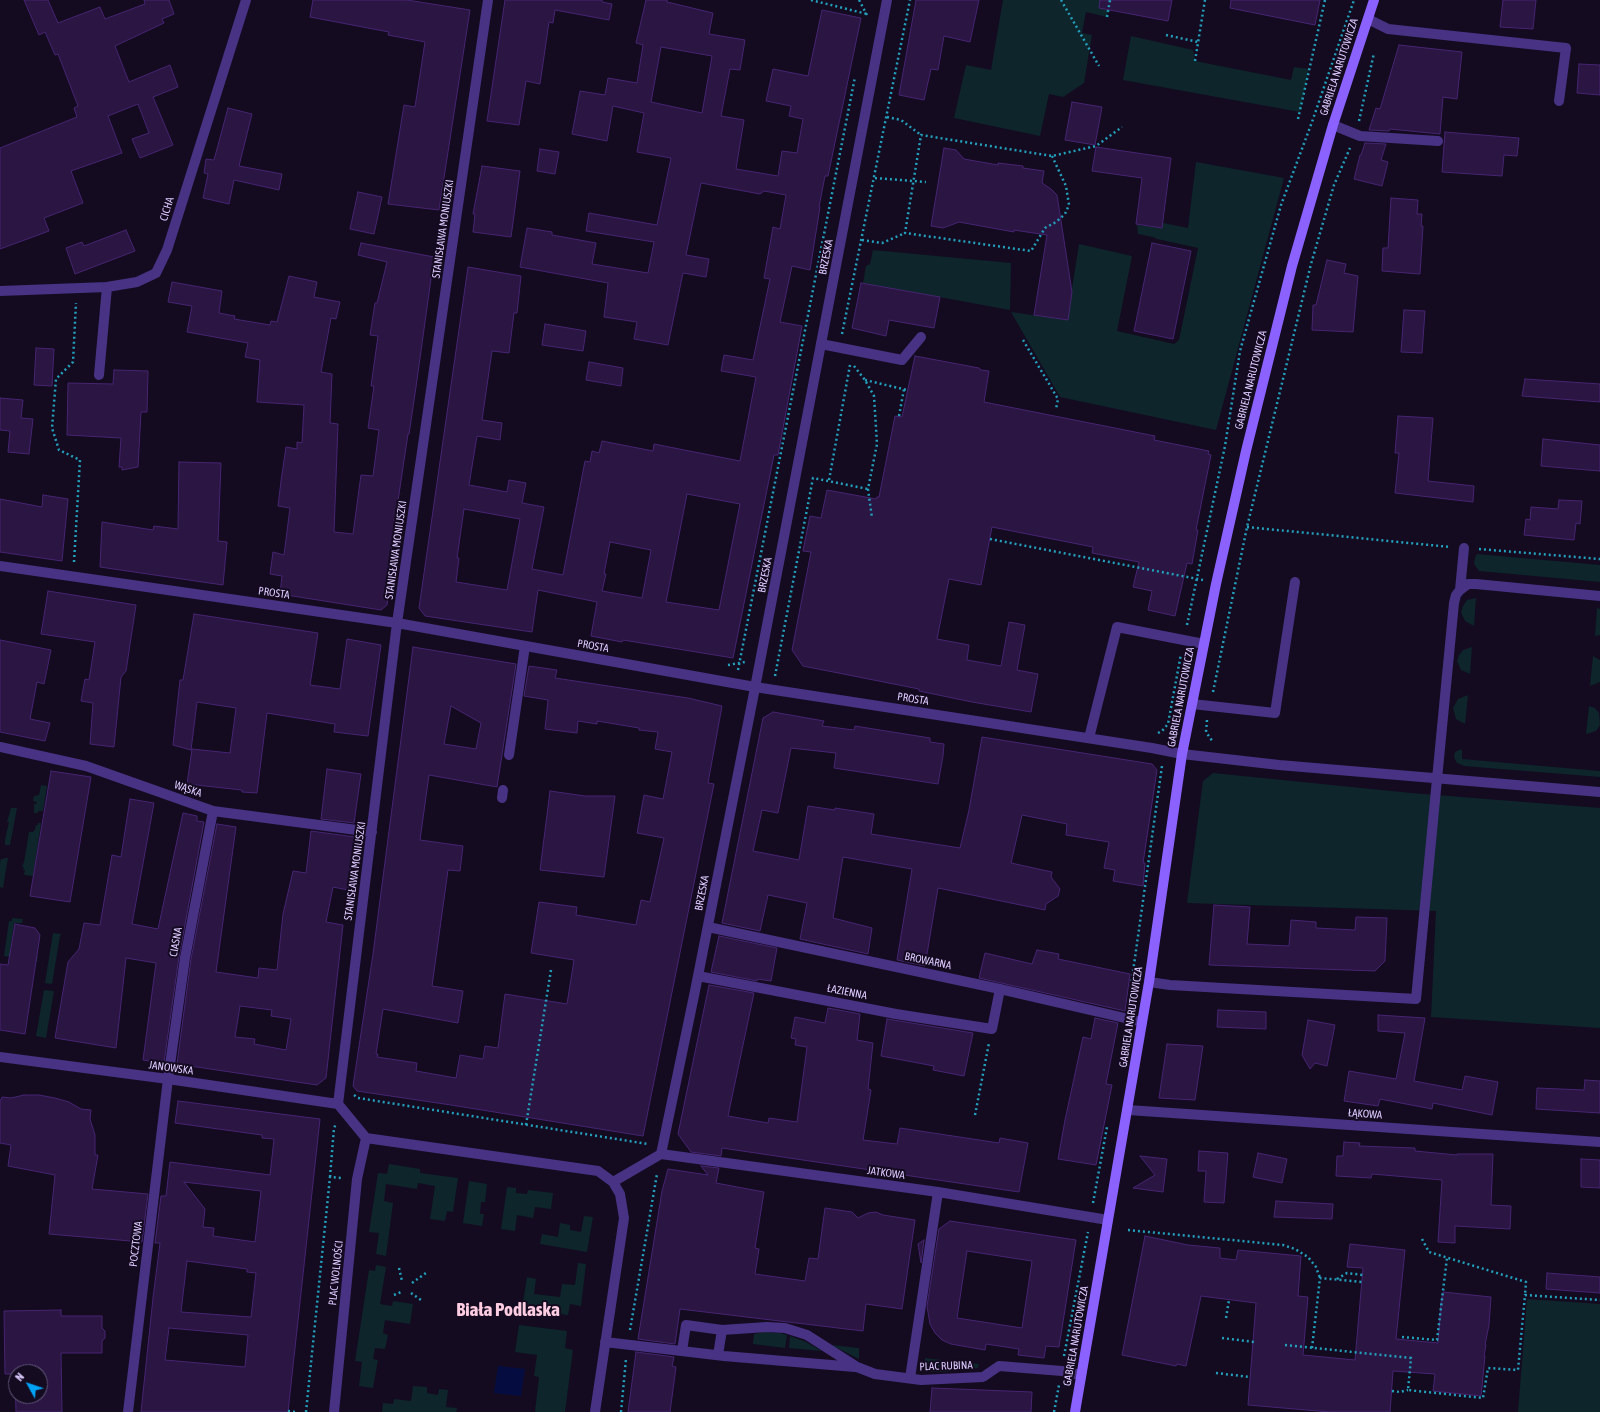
<!DOCTYPE html>
<meta charset="utf-8">
<style>
body{margin:0}
#map{position:relative;width:1600px;height:1412px;overflow:hidden;background:#140b21;font-family:"Asap Condensed",sans-serif}
canvas{display:block}
.north{position:absolute;left:8px;top:1364px;width:40px;height:40px;box-sizing:border-box;background:#140b21;border:1px solid #64587a;border-radius:50%;rotate:310deg;font-size:11px;font-weight:700;line-height:16px;text-align:center;color:#ddcbff}
.north::after{content:'';display:block;margin:auto;width:14px;height:18px;background:#00a2f6;clip-path:polygon(50% 0,100% 100%,50% 72%,0 100%)}
</style>
<div id="map">
<canvas width="1600" height="1412"></canvas>
<div class="north">N</div>
</div>
<script>
const g = document.querySelector('canvas').getContext('2d');
g.lineJoin = 'round';
function fillPath(path, color) { g.fillStyle = color; g.fill(path, 'evenodd'); }
const toPath = rows => new Path2D(rows.map(r => 'M' + r).join(''));
function strokePath(path, color, width, dash) { g.strokeStyle = color; g.lineWidth = width; g.lineCap = dash ? 'butt' : 'round'; g.setLineDash(dash || []); g.stroke(path); }
function write(font, color, halo, rows, align = 'center') {
  g.font = font + ' "Asap Condensed",sans-serif'; g.lineWidth = 4; g.setLineDash([]); g.textBaseline = 'middle'; g.strokeStyle = halo; g.fillStyle = color; for (const [text, x, y, turn = 0] of rows) {
    g.save(); g.translate(x, y); g.rotate((+turn || 0) * Math.PI / 180); g.textAlign = isNaN(turn) ? turn : align; if (halo) g.strokeText(text, 0, 0); g.fillText(text, 0, 0); g.restore();
  }
}
fillPath(toPath([
 [1003,0,1110,0,1107,17,1086,12,1082,33,1092,35,1084,83,1063,97,1049,94,1040,136,954,118,966,65,991,70],
 [1131,36,1193,50,1195,61,1291,80,1294,67,1309,69,1300,112,1123,80],
 [1196,162,1284,178,1216,430,1060,397,1011,312,1067,320,1079,244,1132,256,1117,331,1174,344,1179,340,1198,248,1157,239,1153,237,1138,234,1137,225,1162,228,1163,223,1188,228],
 [873,250,1011,263,1010,310,863,283,866,266,870,264],
 [1477,554,1600,565,1600,582,1479,571,1474,564,1475,558],
 [1476,598,1474,626,1465,621,1461,612,1463,606,1467,600],
 [1597,608,1600,609,1600,635,1595,636],
 [1472,647,1470,674,1461,670,1457,661,1459,655,1463,650],
 [1593,656,1600,660,1600,682,1590,686],
 [1468,695,1465,724,1456,719,1453,708,1458,699],
 [1589,706,1595,708,1599,713,1600,725,1596,731,1586,734],
 [1461,749,1462,751,1462,759,1600,771,1600,777,1464,766,1457,763,1454,757,1455,752],
 [1213,773,1411,793,1600,808,1600,1028,1431,1017,1436,911,1187,903,1203,781],
 [41,785,47,786,43,811,38,811,38,813,34,813,34,804,36,804,37,802,33,801,34,796,39,795],
 [11,808,17,808,10,845,5,845,5,840,9,822,7,822],
 [38,823,41,823,33,876,24,875,25,870,23,870,24,867,22,867,24,862,29,832,33,832,35,830,36,825,38,825],
 [4,858,8,858,3,888,0,887,0,863,1,859,4,859],
 [12,918,23,919,22,923,14,923,10,951,38,956,37,962,4,956,9,921,12,921],
 [53,933,61,934,60,936,52,984,45,983],
 [44,990,54,991,46,1038,36,1036],
 [389,1164,420,1169,420,1173,458,1178,453,1212,447,1211,445,1221,430,1219,435,1186,418,1183,417,1189,386,1184,384,1201,393,1203,386,1256,376,1254,379,1233,369,1232,378,1173,387,1174],
 [469,1181,487,1184,485,1202,481,1202,480,1214,484,1214,482,1226,463,1223],
 [507,1187,516,1188,516,1193,527,1194,528,1190,553,1193,551,1209,535,1207,533,1218,517,1215,515,1231,501,1229],
 [584,1216,593,1217,587,1252,540,1244,542,1234,558,1237,560,1223,570,1225,570,1230,581,1232],
 [578,1263,586,1264,581,1306,570,1304,568,1315,522,1308,527,1277,536,1279,534,1294,560,1297,562,1284,575,1285],
 [376,1265,386,1267,380,1304,392,1306,393,1301,413,1304,410,1324,385,1320,383,1333,388,1335,385,1349,375,1348,373,1359,378,1360,373,1388,359,1386,362,1362,355,1361,369,1270,375,1271],
 [1527,1299,1600,1304,1600,1412,1518,1412],
 [519,1325,567,1331,565,1348,573,1350,565,1412,535,1412,539,1377,534,1376,537,1355,515,1352],
 [764,1332,780,1333,787,1335,785,1348,753,1344,754,1334],
 [790,1336,804,1341,822,1351,789,1348],
 [831,1345,859,1348,859,1359],
 [925,1358,950,1361,948,1372,924,1372],
 [952,1361,979,1364,978,1368,951,1371],
 [413,1386,427,1387,427,1393,438,1395,439,1389,448,1390,446,1407,457,1408,456,1412,382,1412,383,1403,393,1404,394,1399,411,1401]
]), '#0d252b');
fillPath(toPath([
 [498,1366,525,1369,521,1396,494,1393]
]), '#050c40');
const building = toPath([
 [24,0,48,0,58,23,100,7,105,19,145,4,144,0,169,0,174,14,162,19,164,23,115,46,129,82,170,65,178,87,153,97,173,145,140,158,132,139,149,133,138,104,108,116,122,153,71,171,83,203,44,218,49,231,0,249,0,148,77,117,74,108,78,106,58,54,55,55,45,32,39,35,24,0],
 [313,0,407,0,470,10,439,210,388,204,404,105,415,107,425,42,388,35,389,32,310,17,313,0],
 [505,0,602,0,602,2,612,4,609,20,555,10,553,23,549,22,540,84,526,81,519,125,487,121,505,0],
 [646,0,667,0,667,2,713,13,709,34,745,40,740,70,730,69,721,116,744,120,736,169,778,176,782,151,797,153,803,119,789,116,791,106,766,101,773,69,808,76,822,10,861,18,828,176,825,176,819,207,820,207,810,270,792,266,780,322,802,326,778,455,774,455,733,658,623,640,622,642,591,636,597,602,538,590,532,632,425,616,419,608,468,267,521,276,517,313,514,313,509,353,492,351,482,420,502,423,500,440,477,436,469,485,507,492,509,480,526,483,522,503,544,507,532,569,563,575,585,461,590,462,592,451,599,453,602,441,653,451,654,444,740,461,756,377,721,371,724,355,753,360,770,279,764,278,773,227,780,229,786,195,764,191,760,194,701,183,686,255,709,259,706,277,683,273,668,345,634,339,637,322,604,317,608,283,520,267,527,228,552,232,552,235,596,243,592,264,648,273,654,242,586,231,589,213,657,225,671,158,637,152,644,113,613,106,607,141,572,134,580,91,605,95,608,78,637,83,643,45,636,43,646,0],
 [661,47,712,56,702,113,651,102,661,47],
 [687,494,740,504,719,610,666,602,687,494],
 [464,509,520,519,507,590,456,582,459,558,457,558,464,509],
 [610,542,651,550,642,598,602,591,606,574,604,574,610,542],
 [916,0,979,0,970,42,944,36,938,70,931,69,924,100,899,95,916,0],
 [1100,0,1172,0,1168,21,1099,8,1100,0],
 [1231,0,1320,0,1315,25,1230,8,1231,0],
 [1503,0,1536,0,1533,29,1500,27,1503,0],
 [1399,45,1462,52,1457,99,1443,97,1440,134,1390,129,1389,131,1369,130,1376,108,1380,109,1399,45],
 [1579,64,1600,65,1600,95,1577,93,1579,64],
 [1072,102,1102,107,1095,145,1065,140,1072,102],
 [228,108,252,114,239,166,282,174,279,190,234,180,229,204,203,198,208,174,204,173,206,159,214,160,228,108],
 [1445,132,1519,138,1517,156,1504,155,1502,176,1442,172,1445,132],
 [1365,143,1386,144,1381,160,1388,162,1382,186,1354,179,1360,155,1361,155,1365,143],
 [1096,147,1171,158,1162,228,1136,224,1142,178,1092,171,1096,147],
 [944,148,956,150,964,159,998,165,998,163,1023,166,1023,168,1044,171,1042,183,1051,189,1057,195,1072,292,1068,320,1034,315,1047,235,1014,230,1014,232,959,222,943,228,931,226,944,148],
 [540,149,559,152,555,174,537,171,540,149],
 [482,166,520,171,511,237,473,232,475,214,473,214,482,166],
 [358,192,382,197,374,234,350,229,358,192],
 [1391,198,1418,200,1417,214,1422,214,1421,226,1423,226,1420,274,1382,271,1383,248,1388,248,1391,198],
 [126,230,135,251,75,274,66,248,82,242,84,246,126,230],
 [361,243,434,257,416,387,409,434,408,434,396,514,390,560,393,561,387,605,381,610,280,594,282,576,270,574,273,552,284,555,290,508,278,506,281,481,286,447,297,449,297,442,302,443,304,405,257,402,260,360,245,357,248,343,187,332,192,306,168,302,172,282,222,291,219,313,235,316,234,319,270,325,271,321,277,322,289,276,317,282,314,297,340,302,336,319,331,318,321,372,332,374,330,423,338,424,334,532,353,534,361,475,373,476,379,430,368,428,374,386,371,386,378,336,370,335,375,303,377,303,387,262,358,255,361,243],
 [1152,243,1191,251,1173,339,1134,331,1152,243],
 [1327,260,1346,264,1344,273,1358,276,1353,332,1312,330,1313,305,1316,305,1327,260],
 [861,283,940,297,934,328,889,320,886,336,852,328,861,283],
 [1404,310,1425,311,1422,353,1401,352,1404,310],
 [545,324,586,331,583,351,542,345,545,324],
 [36,348,54,349,52,386,34,385,36,348],
 [915,356,979,368,981,370,989,371,984,402,1155,436,1154,440,1209,451,1208,454,1211,455,1196,530,1198,530,1192,564,1187,563,1175,616,1148,610,1152,591,1133,587,1139,562,1092,553,1093,547,992,527,981,585,949,579,937,639,969,645,967,660,1001,666,1009,622,1025,625,1017,670,1038,674,1031,712,972,702,919,691,919,689,803,666,792,650,811,552,803,551,810,516,821,518,827,490,876,499,877,497,879,497,895,416,902,417,915,356],
 [589,362,623,368,621,386,586,380,589,362],
 [114,370,148,371,147,412,141,412,138,467,122,470,122,467,119,467,121,438,67,435,68,383,113,384,114,370],
 [1525,379,1600,384,1600,402,1522,396,1525,379],
 [0,398,23,400,21,418,33,419,29,454,8,452,10,431,0,430,0,398],
 [1398,416,1433,418,1428,481,1474,486,1473,502,1395,493,1399,453,1395,453,1398,416],
 [1543,439,1600,445,1600,471,1541,466,1543,439],
 [179,462,221,463,218,541,227,542,223,585,100,567,102,522,153,530,154,526,178,529,179,462],
 [43,495,68,499,62,561,0,552,0,499,42,507,43,495],
 [1559,500,1582,501,1580,524,1576,523,1574,540,1524,535,1526,519,1530,520,1531,507,1558,509,1559,500],
 [48,591,136,605,126,671,121,677,114,747,90,744,93,703,81,701,85,679,89,680,95,642,41,634,48,591],
 [194,614,318,633,310,685,340,689,347,639,381,645,368,736,334,732,335,724,267,713,257,793,242,792,242,790,187,784,192,749,230,753,236,708,197,702,191,750,173,745,180,680,183,680,194,614],
 [0,640,51,650,44,684,37,682,30,719,50,723,45,741,0,732,0,640],
 [413,647,516,664,497,787,429,775,420,840,463,846,460,871,448,870,432,986,463,991,458,1023,383,1009,376,1054,378,1054,377,1057,417,1063,416,1071,456,1078,460,1055,483,1059,485,1046,498,1048,505,994,567,1004,574,960,531,953,539,902,577,907,576,915,636,925,641,900,650,902,664,838,637,833,644,795,663,799,672,752,655,749,658,732,639,730,639,728,597,721,597,724,578,721,577,733,545,729,548,700,524,696,529,666,557,670,555,678,688,698,722,706,708,783,714,784,643,1136,451,1105,357,1091,353,1086,373,954,413,647],
 [451,706,481,723,476,749,444,744,451,706],
 [773,712,824,721,822,726,854,730,855,726,930,738,930,742,944,744,943,756,938,784,834,768,836,753,791,748,778,813,762,810,753,851,799,860,808,806,835,810,835,808,874,814,871,834,960,848,969,810,982,737,1152,764,1157,770,1143,863,1145,863,1143,886,1113,881,1115,870,1104,868,1109,842,1066,835,1067,824,1022,815,1011,863,1052,872,1051,877,1060,889,1058,896,1046,904,1045,910,938,888,925,966,897,960,912,869,843,857,833,918,872,928,868,954,800,939,807,903,768,895,760,931,722,923,763,718,773,712],
 [327,769,361,774,354,823,321,819,327,769],
 [51,771,91,777,70,902,30,896,51,771],
 [550,791,585,796,615,796,604,877,540,870,550,791],
 [130,799,154,803,132,924,158,929,183,813,197,816,197,821,204,822,179,957,164,1062,162,1063,143,1060,156,963,126,958,116,1048,55,1038,68,962,79,949,84,923,100,925,112,855,121,857,130,799],
 [217,824,236,827,216,972,258,978,259,968,277,970,283,914,293,871,306,873,311,831,355,837,348,890,333,887,326,922,343,925,326,1078,317,1085,177,1064,191,959,217,824],
 [240,1006,272,1010,271,1016,291,1019,286,1050,254,1044,255,1039,235,1037,240,1006],
 [1214,905,1250,907,1247,944,1289,946,1291,920,1316,922,1316,928,1355,930,1356,917,1387,918,1385,961,1375,971,1209,965,1214,905],
 [15,924,35,928,40,935,25,1034,0,1030,0,964,8,965,15,924],
 [719,936,777,948,771,981,757,979,757,981,711,972,719,936],
 [1037,950,1059,954,1058,959,1130,974,1125,1011,979,978,985,953,1032,964,1037,950],
 [709,985,754,993,728,1116,768,1123,769,1118,797,1122,807,1047,795,1045,796,1039,791,1038,795,1017,825,1023,828,1008,860,1014,857,1040,873,1043,868,1089,871,1090,863,1140,897,1144,900,1128,999,1143,1000,1138,1028,1143,1019,1192,722,1148,721,1156,691,1152,678,1134,709,985],
 [1218,1010,1266,1012,1266,1029,1217,1027,1218,1010],
 [1378,1015,1425,1018,1414,1081,1462,1090,1465,1076,1498,1082,1492,1115,1433,1103,1432,1109,1380,1099,1378,1106,1344,1101,1349,1071,1396,1079,1405,1033,1378,1031,1378,1015],
 [1095,1018,1118,1023,1106,1084,1112,1085,1096,1165,1058,1159,1065,1120,1083,1037,1091,1039,1095,1018],
 [887,1019,973,1033,964,1076,933,1070,934,1066,881,1056,887,1019],
 [1308,1020,1335,1025,1327,1066,1315,1063,1310,1069,1302,1055,1308,1020],
 [1167,1044,1203,1046,1195,1100,1159,1098,1167,1044],
 [1585,1080,1600,1081,1600,1113,1536,1109,1537,1088,1584,1090,1585,1080],
 [24,1095,39,1095,55,1098,69,1102,81,1109,91,1110,90,1119,95,1135,95,1155,98,1155,92,1189,148,1194,142,1242,49,1234,55,1175,8,1166,11,1145,0,1143,0,1100,1,1100,2,1097,11,1098,24,1095],
 [178,1101,320,1119,288,1412,141,1412,153,1298,160,1243,155,1243,161,1196,166,1196,170,1162,270,1175,274,1139,262,1138,262,1135,175,1123,178,1101],
 [184,1182,261,1191,255,1242,213,1236,214,1228,203,1227,205,1209,184,1182],
 [187,1261,247,1269,247,1272,256,1273,251,1317,181,1312,187,1261],
 [169,1328,248,1335,245,1367,165,1360,169,1328],
 [1344,1142,1360,1143,1359,1146,1415,1148,1415,1151,1457,1155,1457,1154,1493,1154,1491,1205,1511,1206,1510,1229,1455,1226,1455,1243,1438,1242,1442,1180,1372,1174,1371,1178,1336,1176,1337,1156,1343,1156,1344,1142],
 [1199,1151,1228,1153,1224,1203,1204,1202,1206,1171,1198,1171,1199,1151],
 [1258,1153,1287,1159,1282,1183,1253,1177,1258,1153],
 [1140,1156,1167,1159,1163,1192,1133,1188,1155,1175,1140,1156],
 [1581,1159,1600,1160,1600,1188,1581,1187,1581,1159],
 [701,1166,719,1168,716,1183,764,1192,755,1248,759,1249,755,1274,805,1281,809,1258,818,1259,825,1208,852,1212,858,1218,868,1213,876,1212,883,1215,915,1220,902,1309,866,1304,863,1331,680,1309,675,1344,638,1339,662,1191,668,1169,708,1175,701,1166],
 [1276,1201,1333,1204,1332,1219,1274,1217,1276,1201],
 [950,1221,1076,1240,1059,1347,1046,1346,1044,1358,1018,1355,1019,1349,986,1344,985,1350,951,1344,942,1340,935,1333,930,1324,927,1306,939,1229,950,1221],
 [967,1251,1032,1261,1022,1328,957,1318,967,1251],
 [1145,1236,1188,1245,1220,1248,1220,1258,1236,1260,1238,1250,1301,1256,1298,1296,1308,1297,1303,1355,1355,1360,1363,1268,1347,1267,1350,1244,1405,1250,1396,1339,1438,1343,1441,1303,1443,1292,1491,1297,1489,1325,1485,1345,1486,1345,1484,1356,1485,1356,1481,1396,1433,1391,1435,1374,1393,1371,1390,1412,1330,1412,1248,1405,1256,1303,1201,1296,1186,1366,1177,1364,1176,1366,1122,1355,1145,1236],
 [924,1240,921,1263,918,1244,924,1240],
 [1547,1273,1600,1277,1600,1293,1546,1289,1547,1273],
 [61,1310,61,1316,102,1316,102,1328,105,1331,105,1338,102,1341,102,1353,61,1353,62,1412,16,1412,15,1374,5,1374,4,1311,61,1310],
 [16,1372,40,1372,40,1396,16,1396,16,1372],
 [636,1352,674,1357,672,1366,676,1367,670,1412,628,1412,636,1352],
 [932,1388,1032,1392,1031,1412,930,1412,932,1388]
]);
fillPath(building, '#2a1543');
strokePath(building, '#462571', 1);
strokePath(toPath([
 [811,0,867,14],
 [859,0,867,15],
 [1061,0,1099,66],
 [1107,17,1110,0],
 [1166,35,1198,42],
 [1195,61,1205,0],
 [887,117,901,120,921,135],
 [1298,119,1325,0],
 [1359,121,1374,53],
 [1052,156,1066,186,1069,205,1065,214,1056,222,1045,228,1031,251,905,233,921,135,1052,156,1096,146,1122,127],
 [875,178,926,182],
 [862,240,882,243,905,233],
 [842,334,910,0],
 [1023,340,1058,399,1056,409],
 [854,366,865,380,874,396,877,444,868,489,872,518],
 [865,380,907,390],
 [899,416,904,389],
 [829,480,850,365],
 [1247,527,1450,547],
 [990,539,1203,580],
 [1479,549,1600,559],
 [74,562,80,460,59,450,52,428,56,379,73,362,76,303],
 [1187,625,1225,446,1240,351,1281,205,1312,122,1354,0],
 [728,665,745,662],
 [738,670,855,77],
 [775,676,813,478,868,489],
 [1213,692,1247,527,1311,264,1334,185,1350,148],
 [1207,720,1206,732,1213,742],
 [1158,733,1162,731,1168,724,1181,654],
 [1131,986,1162,766],
 [354,1095,358,1098,648,1144],
 [975,1115,989,1043],
 [526,1125,551,970],
 [330,1177,334,1128,336,1124],
 [1093,1203,1107,1127],
 [1128,1230,1283,1245,1295,1249,1308,1257,1316,1267,1320,1278],
 [1422,1239,1429,1252,1526,1282,1525,1295],
 [399,1268,402,1281],
 [1337,1279,1347,1273,1363,1275],
 [412,1283,426,1273],
 [411,1293,421,1300],
 [394,1295,401,1292],
 [1226,1318,1229,1300],
 [630,1330,657,1174],
 [1402,1337,1437,1340,1447,1258],
 [1222,1338,1254,1342],
 [1285,1345,1411,1358,1408,1390,1483,1398,1488,1368,1518,1370,1525,1295,1600,1300],
 [1312,1348,1320,1278,1362,1282],
 [1064,1356,1088,1232],
 [1216,1373,1250,1377],
 [1392,1391,1400,1392,1408,1390],
 [288,1411,296,1412],
 [306,1412,330,1177,342,1178],
 [621,1412,626,1359],
 [1054,1412,1059,1385]
]), '#23a0bb', 2.5, [2, 3]);
strokePath(toPath([
 [1368,19,1388,29,1566,48,1559,101],
 [1333,125,1360,136,1438,141],
 [821,344,902,360,921,337],
 [99,375,107,287],
 [1460,590,1464,548],
 [1192,704,1275,713,1295,582],
 [1089,738,1117,627,1204,644],
 [1182,754,1279,765,1600,792],
 [509,755,525,646],
 [1437,779,1454,603,1456,595,1460,590,1468,584,1476,584,1600,596],
 [502,798,503,790]
]), '#483284', 10);
strokePath(toPath([
 [0,291,107,287,137,282,156,273,167,250,246,0],
 [0,566,397,623,755,687,1152,748,1182,754],
 [0,747,86,766,213,811,372,832],
 [708,927,1000,989,1142,1022],
 [698,976,896,1014,992,1029,1000,989],
 [1149,982,1170,985,1416,999,1437,779],
 [0,1057,168,1079,338,1104],
 [338,1104,397,623,488,0],
 [338,1104,366,1138,598,1171,613,1182,620,1194,624,1218,595,1412],
 [1128,1110,1600,1142],
 [661,1154,695,991,753,698,887,0],
 [661,1154,938,1192,1108,1220],
 [613,1182,661,1154],
 [605,1342,724,1356,855,1367],
 [682,1351,686,1325,722,1330,767,1327,785,1328,807,1335,857,1367,875,1374,921,1380,983,1377,999,1366,1062,1371,1081,1375],
 [718,1355,722,1330],
 [910,1378,938,1192],
 [128,1412,168,1079,185,958,213,811],
 [334,1412,357,1179,366,1138]
]), '#483284', 10);
strokePath(toPath([
 [1075,1412,1149,982,1182,754,1216,584,1246,451,1292,266,1333,125,1374,0]
]), '#8b62ff', 10);
write('11px', '#ddcbff', '#140b21', [
 ["GABRIELA NARUTOWICZA",1339,67,-72],
 ["CICHA",167,209,-73],
 ["STANISŁAWA MONIUSZKI",443,229,-82],
 ["BRZESKA",826,257,-79],
 ["GABRIELA NARUTOWICZA",1251,380,-76],
 ["STANISŁAWA MONIUSZKI",396,550,-82],
 ["BRZESKA",765,575,-79],
 ["PROSTA",274,593,8],
 ["PROSTA",593,646,10],
 ["GABRIELA NARUTOWICZA",1181,697,-79],
 ["PROSTA",913,699,9],
 ["WĄSKA",188,789,19],
 ["STANISŁAWA MONIUSZKI",355,871,-82],
 ["BRZESKA",702,893,-79],
 ["CIASNA",176,942,-80],
 ["BROWARNA",928,961,12],
 ["ŁAZIENNA",847,992,11],
 ["GABRIELA NARUTOWICZA",1131,1017,-81],
 ["JANOWSKA",171,1068,8],
 ["ŁĄKOWA",1365,1114,4],
 ["JATKOWA",886,1173,8],
 ["POCZTOWA",136,1244,-83],
 ["PLAC WOLNOŚCI",336,1273,-84],
 ["GABRIELA NARUTOWICZA",1076,1336,-80],
 ["PLAC RUBINA",946,1366,-2]
]);
write('bold 19px', '#ffcde1', '#140b21', [
 ["Biała Podlaska",508,1310]
]);
</script>
